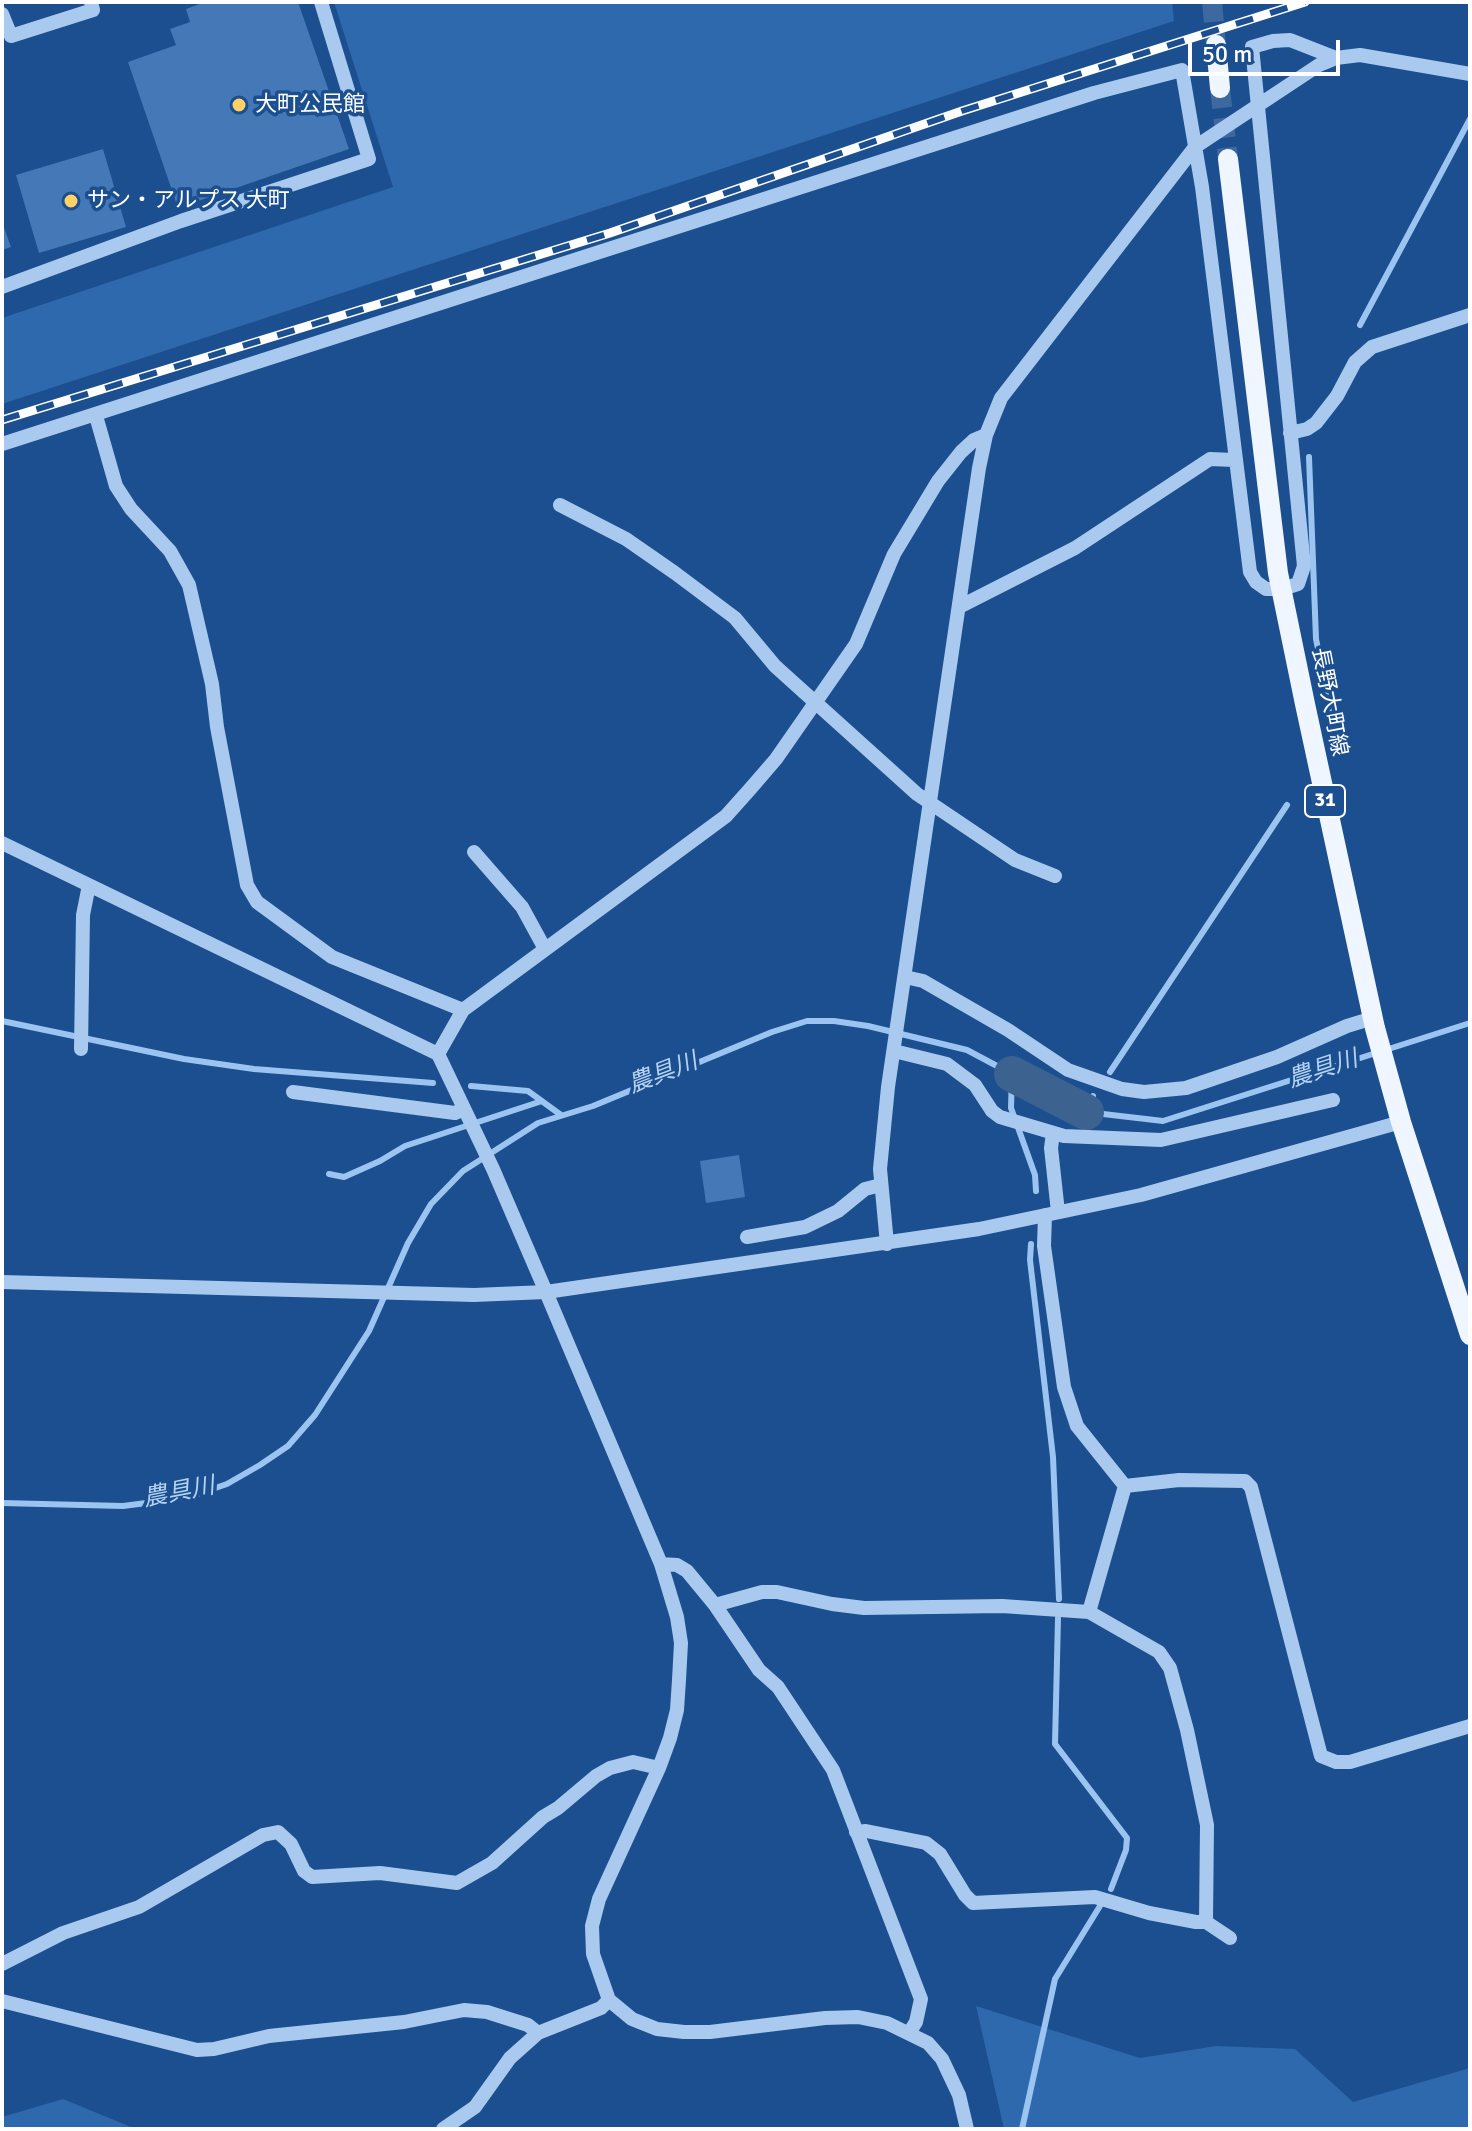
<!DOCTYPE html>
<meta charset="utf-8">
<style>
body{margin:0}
#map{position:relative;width:1472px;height:2131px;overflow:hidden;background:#1b4f8f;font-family:Signika,sans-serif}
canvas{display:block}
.frame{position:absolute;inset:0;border:4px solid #fff;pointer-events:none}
.scale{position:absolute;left:1188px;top:40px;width:152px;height:36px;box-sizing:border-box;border:4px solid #fff;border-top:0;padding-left:10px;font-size:24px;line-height:28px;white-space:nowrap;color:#fff;-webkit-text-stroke:6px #1b4f8f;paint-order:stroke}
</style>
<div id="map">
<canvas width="1472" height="2131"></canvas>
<div class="frame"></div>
<div class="scale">50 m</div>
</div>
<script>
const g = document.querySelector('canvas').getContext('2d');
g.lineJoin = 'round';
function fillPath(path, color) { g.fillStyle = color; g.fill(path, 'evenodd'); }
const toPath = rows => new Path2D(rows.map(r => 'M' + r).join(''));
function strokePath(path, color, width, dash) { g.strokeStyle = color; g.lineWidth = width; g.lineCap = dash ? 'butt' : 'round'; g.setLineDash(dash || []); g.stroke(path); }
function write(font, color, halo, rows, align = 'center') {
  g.font = font + ' Signika,"Noto Sans JP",sans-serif'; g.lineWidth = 7; g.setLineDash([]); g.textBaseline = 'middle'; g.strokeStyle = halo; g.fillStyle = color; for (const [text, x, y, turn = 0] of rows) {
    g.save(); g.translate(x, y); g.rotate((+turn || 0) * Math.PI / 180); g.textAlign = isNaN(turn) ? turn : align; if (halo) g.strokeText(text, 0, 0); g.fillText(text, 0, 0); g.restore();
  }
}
fillPath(toPath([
 [334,2,1172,2,1174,21,2,404,2,318,393,187],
 [976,2006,1140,2058,1216,2046,1295,2049,1353,2102,1470,2068,1470,2129,1004,2129],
 [63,2099,136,2129,2,2129,2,2117]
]), '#2e69ad');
strokePath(toPath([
 [1360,325,1470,119],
 [1309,457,1316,639,1329,703,1342,741],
 [2,1021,184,1059,254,1069,433,1083],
 [1110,1072,1287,805],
 [471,1086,528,1091,561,1115],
 [1093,1096,1086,1112,1163,1121,1470,1023],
 [329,1174,344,1177,380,1161,405,1146,542,1101],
 [1031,1244,1030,1260,1053,1457,1059,1599],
 [2,1503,123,1506,154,1502,195,1495,227,1484,260,1465,288,1446,315,1415,369,1331,408,1243,431,1204,463,1171,538,1123,593,1106,772,1032,807,1021,834,1021,868,1026,967,1050,1012,1074,1011,1108,1035,1175,1036,1191],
 [1058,1618,1055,1744,1127,1838,1126,1850,1111,1889],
 [1022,2129,1055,1979,1100,1906]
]), '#9cc4f0', 6);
strokePath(toPath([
 [1012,1074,1086,1112]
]), '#3c6290', 36);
fillPath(toPath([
 [205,2,298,2,349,149,178,208,128,62,176,45,170,29,190,22,186,9],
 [103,149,126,227,39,253,16,175],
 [2,222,11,247,2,250],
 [739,1155,745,1197,706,1203,700,1161]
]), '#4478b7');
strokePath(toPath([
 [1212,2,1216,45],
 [1220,88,1228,159]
]), '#3d69a0', 20, [20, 10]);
strokePath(toPath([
 [2,14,11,36,93,10,91,2],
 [2,287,181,221,369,159,321,2],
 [96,416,116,486,131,509,170,551,189,585,212,684,217,727,247,885,257,902,332,957,463,1010],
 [1290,433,1307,429,1316,423,1337,396,1355,362,1372,347,1470,315],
 [2,444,1094,93,1182,70,1202,187,1250,572,1256,582,1266,589,1282,589,1298,584,1304,566,1252,47,1273,41,1290,40,1336,58],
 [560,505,626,539,675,573,735,618,775,666,917,794,1015,860,1055,876],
 [961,606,1075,548,1210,459,1234,460],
 [2,843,438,1054,493,1169,546,1292,661,1564,677,1617,681,1643,679,1680,677,1710,670,1738,659,1768,599,1899,592,1926,593,1954,609,2000,632,2019,657,2029,684,2032,710,2032,825,2018,858,2017,887,2023,928,2043,942,2059,959,2095,967,2129],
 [474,852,522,907,545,949],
 [905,977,923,981,1008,1030,1068,1070,1122,1089,1144,1092,1186,1088,1277,1057,1347,1026,1373,1018],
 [81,1049,83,915,89,885],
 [894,1051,947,1064,975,1085,992,1111,1000,1117,1064,1136,1161,1140,1333,1100],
 [438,1054,463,1010,726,816,751,788,776,759,856,644,894,554,938,481,961,452,974,440,986,435],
 [293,1092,455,1113,464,1109],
 [1053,1133,1051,1148,1058,1212],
 [1045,1215,1044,1246,1064,1387,1077,1426,1125,1486],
 [747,1237,805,1227,838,1211,865,1189,881,1185],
 [887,1244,880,1169,888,1087,979,468,986,435,1001,398,1195,147,1319,65,1336,58,1360,55,1470,74],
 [2,1282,474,1295,546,1292,979,1229,1141,1195,1401,1122],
 [661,1564,677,1565,687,1571,715,1605,759,1670,778,1687,833,1770,921,1999,916,2022,909,2033],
 [715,1605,762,1592,777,1592,832,1604,864,1608,1002,1606,1089,1612,1159,1652,1170,1668,1187,1730,1207,1825,1206,1922,1196,1922,1149,1913,1095,1897,973,1903,965,1895,940,1854,926,1843,866,1831,856,1832],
 [1089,1612,1125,1486,1179,1480,1245,1481,1251,1487,1321,1756,1336,1762,1350,1762,1470,1726],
 [1206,1922,1230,1938],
 [2,1964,63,1933,139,1907,263,1835,278,1832,291,1844,304,1871,312,1877,380,1873,457,1883,492,1863,543,1817,558,1808,596,1776,610,1768,633,1762,659,1768],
 [2,2001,197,2050,214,2049,269,2036,404,2022,464,2010,487,2012,528,2025,538,2033],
 [443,2129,475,2107,510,2058,538,2033,601,2008,609,2000]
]), '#a9c9ee', 14);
strokePath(toPath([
 [1216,45,1220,88],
 [1228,159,1278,573,1305,704,1375,1028,1401,1122,1470,1335]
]), '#f0f6ff', 20);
const rail = toPath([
 [2,420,610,233,962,111,1305,2]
]);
strokePath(rail, '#fff', 9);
strokePath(rail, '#1b4f8f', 6, [18]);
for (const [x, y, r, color] of [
 [239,105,8,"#ffd166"],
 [71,201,8,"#ffd166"]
]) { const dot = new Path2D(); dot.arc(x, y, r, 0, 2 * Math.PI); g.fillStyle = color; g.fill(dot); strokePath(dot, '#1b4f8f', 3); }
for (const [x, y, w] of [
 [1325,801,40]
]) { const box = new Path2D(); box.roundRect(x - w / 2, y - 16, w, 32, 6); g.fillStyle = '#1b4f8f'; g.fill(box); strokePath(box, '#fff', 2); }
write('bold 20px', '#fff', null, [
 ["31",1325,801]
]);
write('22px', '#fff', '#1b4f8f', [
 ["大町公民館",255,105],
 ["サン・アルプス 大町",87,201]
], 'left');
write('22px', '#fff', '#1b4f8f', [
 ["長野大町線",1329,702,79]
]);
write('italic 24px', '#b5d3f5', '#1b4f8f', [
 ["農具川",1323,1070,-18],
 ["農具川",663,1074,-21],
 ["農具川",179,1493,-11]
]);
</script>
